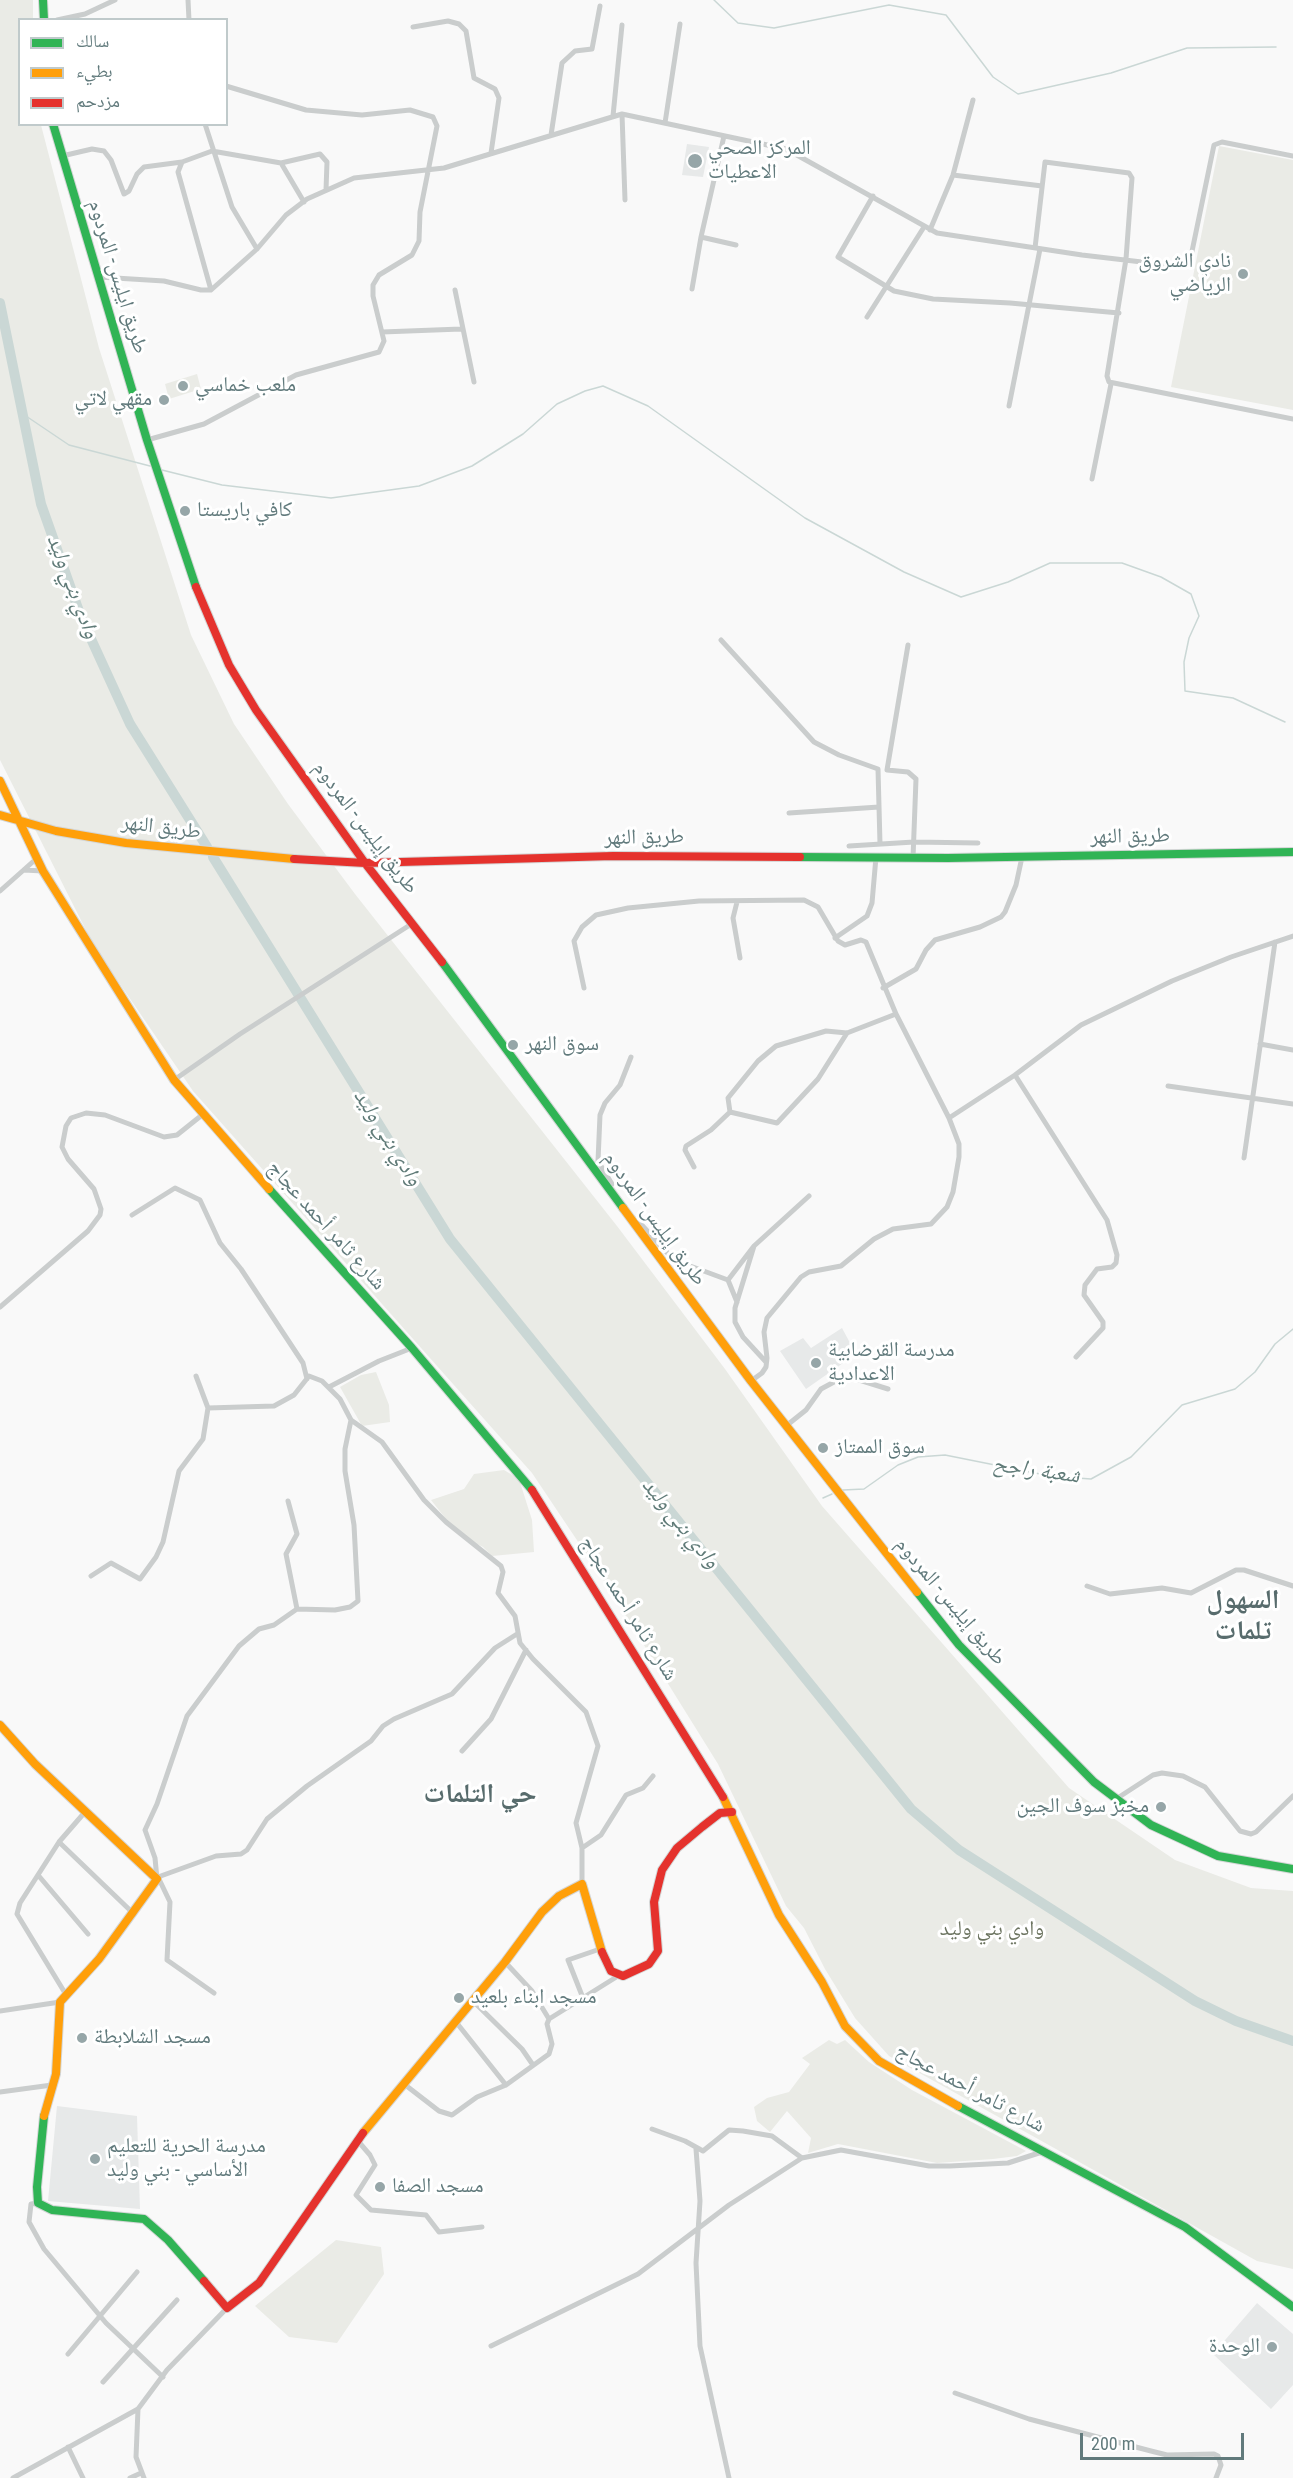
<!DOCTYPE html>
<meta charset="utf-8">
<style>
body{margin:0}
#map{position:relative;width:1293px;height:2478px;overflow:hidden;background:#f9f9f9;font-family:"Roboto Condensed","Noto Naskh Arabic",sans-serif}
canvas{display:block}
.legend{position:absolute;left:18px;top:18px;width:210px;height:108px;box-sizing:border-box;background:#fff;border:2px solid #c0cacb;margin:0;padding:8px 10px;list-style:none;font-size:18px;color:#617a7c}
.legend li{display:flex;align-items:center;gap:12px;height:30px}
.legend b{width:30px;border:2px solid #c0cacb}
.scale{position:absolute;left:1080px;top:2433px;width:164px;height:27px;box-sizing:border-box;border:3px solid #617a7c;border-top:0;padding-left:8px;font-size:18px;line-height:21px;white-space:nowrap;color:#617a7c;-webkit-text-stroke:4px #fff;paint-order:stroke}
</style>
<div id="map">
<canvas width="1293" height="2478"></canvas>
<ul class="legend">
<li><b style="height:8px;background:#30b455"></b>سالك</li>
<li><b style="height:8px;background:#ff9f0a"></b>بطيء</li>
<li><b style="height:8px;background:#e5322d"></b>مزدحم</li>
</ul>
<div class="scale">200 m</div>
</div>
<script>
const g = document.querySelector('canvas').getContext('2d');
g.lineJoin = 'round';
function fillPath(path, color) { g.fillStyle = color; g.fill(path, 'evenodd'); }
const toPath = rows => new Path2D(rows.map(r => 'M' + r).join(''));
function strokePath(path, color, width, dash) { g.strokeStyle = color; g.lineWidth = width; g.lineCap = dash ? 'butt' : 'round'; g.setLineDash(dash || []); g.stroke(path); }
function write(font, color, halo, rows, align = 'center') {
  g.font = font + ' "Roboto Condensed","Noto Naskh Arabic",sans-serif'; g.lineWidth = 6; g.setLineDash([]); g.textBaseline = 'middle'; g.strokeStyle = halo; g.fillStyle = color; for (const [text, x, y, turn = 0] of rows) {
    g.save(); g.translate(x, y); g.rotate((+turn || 0) * Math.PI / 180); g.textAlign = isNaN(turn) ? turn : align; if (halo) g.strokeText(text, 0, 0); g.fillText(text, 0, 0); g.restore();
  }
}
fillPath(toPath([
 [687,144,709,147,703,177,682,175],
 [842,1328,856,1354,806,1389,780,1351,803,1338,811,1348],
 [57,2106,137,2116,140,2209,48,2201],
 [1257,2303,1293,2334,1293,2385,1271,2409,1213,2354]
]), '#e7e9e9');
fillPath(toPath([
 [0,0,33,0,33,19,20,20,20,124,41,125,99,348,191,635,234,724,288,804,355,894,617,1226,725,1369,822,1506,1069,1788,1175,1860,1251,1888,1293,1891,1293,2269,1257,2261,889,2056,855,2018,825,1969,804,1928,786,1906,718,1764,601,1576,532,1473,193,1091,94,946,0,760],
 [1219,146,1293,160,1293,410,1171,387],
 [197,374,201,389,169,399,165,384],
 [376,1372,389,1405,390,1422,362,1426,340,1387,361,1375],
 [504,1470,519,1479,532,1520,534,1552,492,1556,483,1547,465,1538,446,1519,431,1500,464,1489,474,1474],
 [829,2040,837,2044,845,2040,869,2062,912,2090,1026,2151,1017,2156,993,2159,937,2163,838,2144,808,2153,811,2138,787,2111,770,2132,757,2121,754,2107,767,2098,789,2092,810,2064,802,2058],
 [336,2240,381,2247,384,2274,337,2343,289,2337,255,2306]
]), '#eaebe6');
strokePath(toPath([
 [714,0,738,23,774,28,889,5,946,15,993,77,1018,94,1111,73,1187,48,1276,47],
 [23,414,69,445,150,466],
 [162,470,222,485,331,498,419,486,472,466,523,434,557,404,585,391,603,386,648,406,805,518,904,572,961,597,1008,582,1050,563,1122,563,1161,577,1191,594,1199,616,1189,638,1184,662,1185,691,1233,698,1285,722],
 [843,1490,864,1489,898,1465,918,1457,945,1455,1050,1476,1091,1479,1131,1457,1182,1405,1235,1389,1255,1372,1275,1344,1293,1329],
 [823,1498,832,1494]
]), '#cad7d5', 1.5);
strokePath(toPath([
 [0,303,41,504,81,617,130,724,207,847],
 [213,857,450,1239,911,1809,959,1850,1195,2001,1236,2021,1293,2041]
]), '#cad7d5', 10);
const fast = toPath([
 [43,0,44,20],
 [53,124,147,440,196,587],
 [800,857,948,858,1293,852],
 [442,962,623,1208],
 [269,1189,412,1348,532,1490],
 [917,1592,959,1645,1094,1782,1151,1825,1218,1856,1293,1869],
 [958,2106,1185,2227,1293,2307],
 [44,2116,37,2187,38,2203,52,2210,144,2219,168,2240,204,2281]
]);
const slow = toPath([
 [0,781,43,871,174,1080,269,1189],
 [0,815,56,831,126,843,294,859],
 [623,1208,751,1381,917,1592],
 [0,1725,35,1764,157,1879,99,1959,60,2002,56,2074,44,2116],
 [723,1797,779,1915,822,1982,845,2026,879,2061,958,2106],
 [363,2133,505,1962,542,1912,559,1896,582,1884,602,1952]
]);
const jam = toPath([
 [196,587,229,665,256,710,365,863,442,962],
 [294,859,365,863,613,856,800,857],
 [532,1490,723,1797],
 [602,1952,611,1971,623,1976,649,1964,658,1951,654,1902,662,1870,677,1848,702,1827,720,1813,732,1812],
 [204,2281,227,2308,259,2283,363,2133]
]);
strokePath(fast, '#d4d6d6', 10);
strokePath(slow, '#d4d6d6', 10);
strokePath(jam, '#d4d6d6', 10);
strokePath(toPath([
 [188,0,189,20],
 [57,20,85,14,115,0],
 [413,27,448,21,459,24,466,31,474,78,495,89,499,98,491,153],
 [622,114,625,200],
 [613,116,622,25],
 [665,123,680,24],
 [205,124,232,207,257,249],
 [551,135,562,63,575,51,592,49,600,6],
 [62,156,92,149,104,151,111,160,124,194,129,191,137,174,144,167,182,162],
 [281,163,304,202],
 [953,175,1042,186],
 [873,196,838,257,894,291,933,299,1010,303,1119,313],
 [930,230,953,175,973,100],
 [701,237,736,245],
 [1035,248,1045,162,1129,173,1132,178,1126,259,1107,376,1109,382,1293,419],
 [99,277,164,281,201,290,211,290,257,249,286,215,307,199,354,178,444,168,622,114,786,149,937,233,1082,255,1176,266,1184,265,1190,261,1214,145,1222,142,1293,156],
 [692,289,701,237,724,136],
 [211,290,178,172,182,162,212,151,281,163,320,154,327,162,326,190],
 [455,290,474,382],
 [867,317,924,227],
 [382,332,461,329],
 [1009,406,1040,249],
 [147,440,204,424,296,375,379,352,384,341,373,296,373,285,379,275,412,255,419,241,420,212,437,126,433,117,410,110,362,115,306,110,226,86],
 [1092,479,1111,384],
 [721,640,814,742,839,755,878,769,880,844],
 [908,645,887,770,908,772,916,779,913,858],
 [789,813,879,807],
 [849,846,914,842,978,843],
 [24,870,43,871],
 [0,891,36,859],
 [737,902,733,918,740,958],
 [835,938,867,916,872,903,876,857],
 [584,988,574,941,582,927,596,915,628,908,699,901,804,900,818,907,838,941,845,945,861,940,866,942,896,1014],
 [883,988,916,969,926,950,935,940,980,927,1001,917,1005,912,1016,885,1022,857],
 [1260,1044,1293,1050],
 [1015,1075,1107,1220,1117,1255,1116,1263,1112,1267,1097,1269,1085,1285,1084,1295,1103,1322,1103,1328,1076,1357],
 [174,1080,240,1034,413,923],
 [1168,1086,1293,1104],
 [949,1118,1015,1075,1081,1025,1172,981,1231,957,1293,936],
 [1244,1158,1275,942],
 [694,1167,685,1150,686,1146,711,1130,730,1112],
 [612,1184,598,1161,600,1115,605,1103,620,1085,631,1057],
 [132,1215,175,1188,200,1200,220,1243,241,1269,303,1363,307,1379],
 [639,1222,674,1260,728,1280,737,1302],
 [754,1246,735,1308,735,1322,743,1337,766,1362],
 [728,1280,754,1246,809,1196],
 [0,1307,88,1231,100,1215,101,1209,94,1189,68,1159,62,1147,66,1126,71,1118,86,1113,105,1115,164,1137,177,1135,202,1115],
 [196,1376,208,1408,274,1406,294,1395,309,1376,322,1381,340,1399,351,1420,382,1442,424,1500,446,1522,501,1566,503,1572,498,1593,515,1616,520,1643,533,1659,586,1712,598,1746,576,1823,582,1848,582,1884],
 [751,1381,762,1373,766,1367,767,1358,764,1332,767,1318,801,1277,809,1272,841,1266,874,1239,893,1229,931,1224,947,1207,953,1192,959,1157,959,1144,949,1118,896,1014,847,1033,826,1031,776,1046,758,1061,728,1098,730,1112,777,1123,818,1079,847,1033],
 [329,1387,379,1361,412,1348],
 [786,1426,806,1410,821,1389,834,1382,856,1379,888,1389],
 [288,1501,297,1534,286,1554,297,1609],
 [91,1576,111,1563,140,1579,156,1557,163,1542,179,1471,203,1439,208,1408],
 [1087,1586,1110,1594,1162,1588,1191,1593,1236,1570,1244,1570,1293,1586],
 [462,1751,491,1719,526,1650],
 [1116,1799,1153,1775,1162,1773,1183,1776,1205,1787,1240,1831,1251,1834,1256,1832,1293,1796],
 [59,1842,134,1914],
 [582,1848,601,1835,626,1795,643,1788,653,1776],
 [38,1875,88,1934],
 [158,1877,216,1856,241,1854,247,1850,267,1819,307,1786,371,1741,383,1726,394,1719,452,1694,495,1648,517,1634],
 [505,1962,532,1991,549,2019],
 [65,1993,17,1914,20,1903,59,1842,85,1812],
 [214,1993,167,1960,170,1902,158,1877,157,1879,155,1858,145,1830,157,1804,187,1716,239,1646,259,1629,274,1625,297,1609,335,1610,350,1607,358,1601,354,1525,345,1471,345,1449,351,1420],
 [583,1998,568,1960,600,1949],
 [473,2001,522,2049,533,2065],
 [0,2011,60,2002],
 [456,2022,506,2085],
 [404,2084,439,2111,452,2115,477,2097,506,2085,549,2054,552,2044,547,2024,549,2019,618,1976],
 [0,2092,52,2085],
 [652,2129,685,2141,703,2151,729,2130,743,2131,772,2136,802,2158],
 [358,2141,370,2155,375,2165,356,2195,371,2210,426,2215,439,2232,482,2227],
 [696,2149,700,2201,696,2263,700,2346,729,2478],
 [38,2203,31,2204,29,2222,44,2249,106,2323,163,2377],
 [491,2346,638,2274,729,2205,802,2158,841,2150,929,2166,950,2166,1008,2163,1045,2151],
 [68,2354,137,2272],
 [103,2382,177,2300],
 [955,2393,1029,2419,1151,2451,1167,2455,1214,2454,1218,2456,1221,2465,1216,2478],
 [68,2447,83,2478],
 [13,2478,138,2409],
 [130,2478,141,2473],
 [144,2478,136,2457,138,2409,167,2370,227,2308]
]), '#cacdcd', 5);
strokePath(fast, '#30b455', 8);
strokePath(slow, '#ff9f0a', 8);
strokePath(jam, '#e5322d', 8);
for (const [x, y, r, color] of [
 [695,161,8,"#96a6a8"],
 [1243,274,6,"#96a6a8"],
 [183,386,6,"#96a6a8"],
 [164,400,6,"#96a6a8"],
 [185,511,6,"#96a6a8"],
 [513,1045,6,"#96a6a8"],
 [816,1363,6,"#96a6a8"],
 [823,1448,6,"#96a6a8"],
 [1161,1807,6,"#96a6a8"],
 [459,1998,6,"#96a6a8"],
 [82,2038,6,"#96a6a8"],
 [95,2159,6,"#96a6a8"],
 [380,2187,6,"#96a6a8"],
 [1272,2347,6,"#96a6a8"]
]) { const dot = new Path2D(); dot.arc(x, y, r, 0, 2 * Math.PI); g.fillStyle = color; g.fill(dot); strokePath(dot, '#fff', 2); }
write('21px', '#617a7c', '#fff', [
 ["المركز الصحي",708,149],
 ["الاعطيات",708,173],
 ["نادي الشروق",1231,262,"right"],
 ["الرياضي",1231,286,"right"],
 ["ملعب خماسي",195,386],
 ["مقهي لاتي",152,400,"right"],
 ["كافي باريستا",197,511],
 ["سوق النهر",525,1045],
 ["مدرسة القرضابية",828,1351],
 ["الاعدادية",828,1375],
 ["سوق الممتاز",835,1448],
 ["مخبز سوف الجين",1149,1807,"right"],
 ["مسجد ابناء بلعيد",471,1998],
 ["مسجد الشلابطة",94,2038],
 ["مدرسة الحرية للتعليم",107,2147],
 ["الأساسي - بني وليد",107,2171],
 ["مسجد الصفا",392,2187],
 ["الوحدة",1260,2347,"right"]
], 'left');
write('21px', '#617a7c', '#fff', [
 ["طريق ايليس- المردوم",117,277,73],
 ["طريق النهر",161,828,7],
 ["طريق إيليس- المردوم",365,828,53],
 ["طريق النهر",1130,837,-1],
 ["طريق النهر",644,838,-1],
 ["طريق إيليس- المردوم",654,1219,54],
 ["شارع ثامر أحمد عجاج",326,1226,48],
 ["طريق إيليس- المردوم",950,1602,50],
 ["شارع ثامر أحمد عجاج",628,1609,58],
 ["شارع ثامر أحمد عجاج",970,2089,28]
]);
write('21px', '#6c7460', '#fff', [
 ["وادي بني وليد",992,1930]
]);
write('italic 22px', '#607b78', '#fff', [
 ["وادي بني وليد",72,587,69],
 ["وادي بني وليد",387,1138,58],
 ["شعبة راجح",1036,1471,8],
 ["وادي بني وليد",680,1524,51]
]);
write('bold 27px', '#586c6d', '#fff', [
 ["السهول",1243,1601],
 ["تلمات",1243,1632],
 ["حي التلمات",480,1795]
]);
</script>
